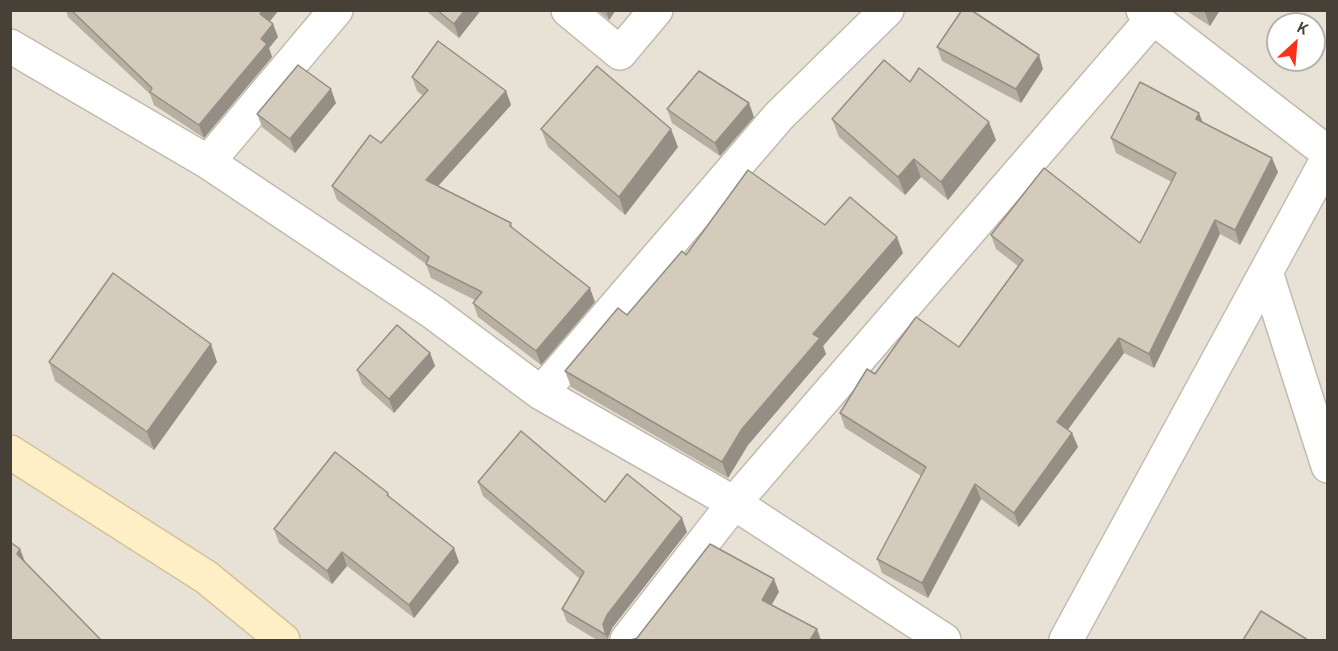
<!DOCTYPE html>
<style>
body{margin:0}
#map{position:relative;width:1338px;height:651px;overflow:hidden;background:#f4efe7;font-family:"Archivo Narrow",sans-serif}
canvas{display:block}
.frame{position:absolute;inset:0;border:12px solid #474036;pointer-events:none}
.north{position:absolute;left:1266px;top:12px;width:60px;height:60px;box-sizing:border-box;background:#fff;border:2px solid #b5b3af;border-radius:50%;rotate:26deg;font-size:16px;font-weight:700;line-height:24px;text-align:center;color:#474036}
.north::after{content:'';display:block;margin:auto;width:21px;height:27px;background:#fc3116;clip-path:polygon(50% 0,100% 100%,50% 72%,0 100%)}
</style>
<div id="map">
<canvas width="1338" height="651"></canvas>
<div class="frame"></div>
<div class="north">K</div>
</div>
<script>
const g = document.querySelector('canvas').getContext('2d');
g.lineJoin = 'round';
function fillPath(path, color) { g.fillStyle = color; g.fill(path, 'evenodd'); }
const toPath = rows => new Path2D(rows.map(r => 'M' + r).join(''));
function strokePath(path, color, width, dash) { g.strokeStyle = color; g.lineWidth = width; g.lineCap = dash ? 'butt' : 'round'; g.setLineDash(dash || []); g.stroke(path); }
fillPath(toPath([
 [11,11,1327,11,1327,640,11,640],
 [1278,24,1314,24,1314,60,1278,60]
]), '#e8e1d5');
const street = toPath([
 [568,10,620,53,656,10],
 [1143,10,1328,153],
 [10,46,208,162,434,313,541,393,734,503,944,640],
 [208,162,336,10],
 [1266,272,1328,466],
 [541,393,779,116,887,10],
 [627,640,734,503,1153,18],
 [1066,640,1328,158]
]);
const secondary = toPath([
 [10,452,206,577,283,640]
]);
strokePath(street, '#c2baac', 36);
strokePath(secondary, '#d4c297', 36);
strokePath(street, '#fff', 33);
strokePath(secondary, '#ffefc6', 33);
fillPath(toPath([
 [66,10,279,10,270,21,273,24,278,37,269,48,272,57,204,138,154,105,150,94,68,17],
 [425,10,481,10,459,38],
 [597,10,616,10,609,20],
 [1185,10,1220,10,1210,26],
 [937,47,1043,69,1021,103,942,61],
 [412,77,506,91,511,105,438,186,511,223,513,229,595,302,541,365,478,317,473,303,475,300,431,278,426,264,337,200,332,186,381,143,423,96,417,91],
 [910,82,996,140,948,200,921,177,905,195,839,137,832,119],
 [336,103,295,153,262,127,257,114],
 [667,109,754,117,720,156,672,123],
 [1202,122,1278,172,1240,245,1220,234,1154,368,1124,353,1068,430,1072,433,1078,447,1019,527,981,499,928,598,882,573,877,559,921,476,845,428,840,413,875,374,959,347,1018,266,996,249,991,235,1140,243,1172,182,1116,153,1111,138],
 [541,129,678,147,625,215,548,147],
 [825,225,903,253,823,346,826,354,748,445,728,478,571,387,565,371,627,315,686,255],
 [430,353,435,366,394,413,362,384,357,370],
 [49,362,217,362,154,450,55,381],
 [478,482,605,502,687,532,612,628,608,638,609,640,597,640,567,622,562,609,580,579,483,496],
 [388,493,390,498,459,562,414,618,347,566,332,584,279,543,274,529]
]), '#b7afa2');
fillPath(toPath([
 [263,10,279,10,265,27,260,14],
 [465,10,481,10,459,38,454,24],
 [606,10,616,10,609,20],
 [1204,10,1220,10,1210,26],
 [273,24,278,37,269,48,272,57,204,138,199,125],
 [1039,55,1043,69,1021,103,1016,89],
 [331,89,336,103,295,153,290,139],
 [506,91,511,105,431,194,426,180],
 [749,103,754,117,720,156,715,143],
 [1199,113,1205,128,1196,119],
 [989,122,996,140,948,200,941,182],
 [671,129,678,147,625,215,619,197],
 [1272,158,1278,172,1240,245,1235,230],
 [914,159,921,177,905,195,898,177],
 [1215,220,1220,234,1154,368,1149,354],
 [897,237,903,253,823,346,826,354,748,445,728,478,722,462,742,429,813,334],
 [590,288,595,302,541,365,536,351],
 [1119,338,1124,353,1063,436,1057,422],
 [211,344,217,362,154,450,147,432],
 [430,353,435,366,394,413,389,399],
 [1072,433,1078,447,1019,527,1014,513],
 [975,484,981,499,928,598,922,583],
 [682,518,687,532,612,628,608,638,609,640,608,640,603,624,607,615],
 [454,548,459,562,414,618,409,605],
 [20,549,27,567,17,554],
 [342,552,347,566,332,584,327,571],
 [774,579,779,592,767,613,762,600],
 [817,629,821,640,810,640]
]), '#958e84');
const building = toPath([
 [71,10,263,10,260,14,273,24,261,39,267,44,199,125,150,92,152,88,71,10],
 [437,10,465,10,454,24,437,10],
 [962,10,971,10,1039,55,1016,89,937,47,962,10],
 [438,41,506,91,426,180,511,223,510,226,590,288,536,351,473,303,482,292,426,264,429,257,332,186,370,135,381,143,428,90,412,77,438,41],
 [884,60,910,82,919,68,989,122,941,182,914,159,898,177,832,119,884,60],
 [298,65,331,89,290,139,257,114,298,65],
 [597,66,671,129,619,197,541,129,597,66],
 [699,71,749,103,715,143,667,109,699,71],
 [1140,82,1199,113,1196,119,1272,158,1235,230,1215,220,1149,354,1119,338,1057,422,1072,433,1014,513,975,484,922,583,877,559,926,467,840,413,867,369,875,374,916,317,959,347,1023,260,991,235,1044,168,1140,243,1176,173,1111,138,1140,82],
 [748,170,825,225,850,197,897,237,813,334,820,338,742,429,722,462,565,371,618,308,627,315,682,251,686,255,748,170],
 [113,273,211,344,147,432,49,362,113,273],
 [397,325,430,353,389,399,357,370,397,325],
 [521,431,605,502,627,474,682,518,607,615,603,624,606,635,562,609,584,572,478,482,521,431],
 [335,452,388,493,387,495,454,548,409,605,342,552,327,571,274,529,335,452],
 [10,542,20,549,17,554,101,640,10,640,10,542],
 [710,544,774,579,762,600,817,629,810,640,631,640,637,638,710,544],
 [1261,611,1308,640,1243,640,1261,611]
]);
fillPath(building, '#d5cbbc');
strokePath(building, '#958e84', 1.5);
</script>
